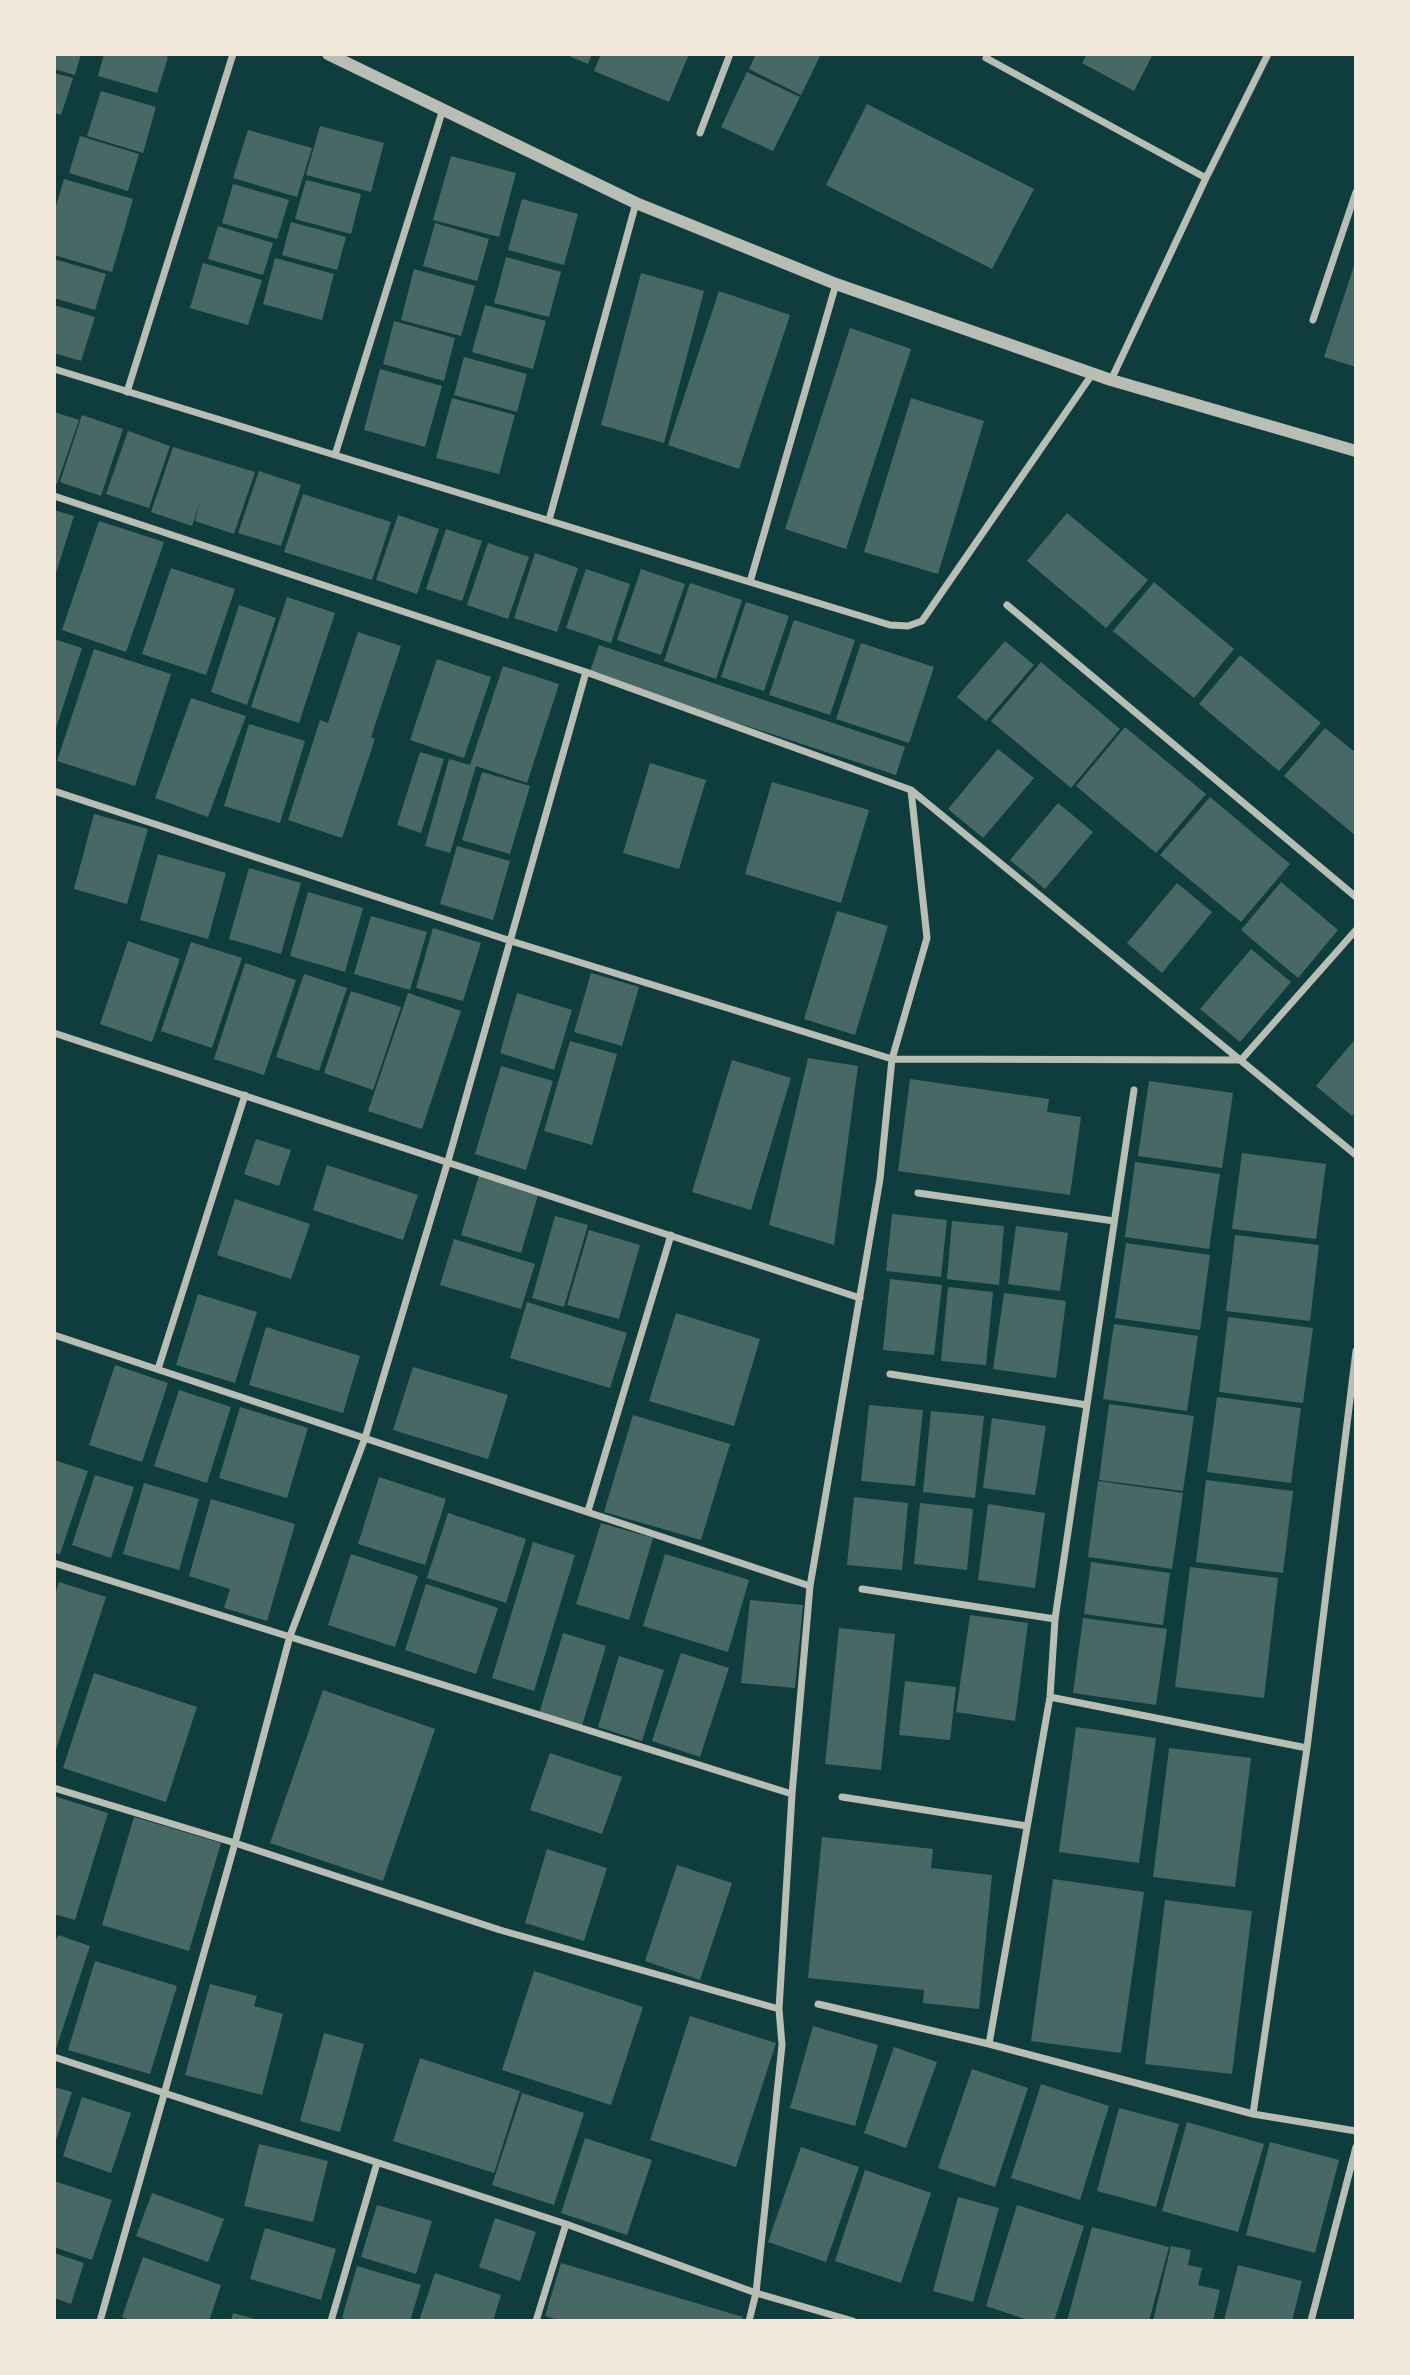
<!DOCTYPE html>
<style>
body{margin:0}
#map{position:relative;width:1410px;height:2375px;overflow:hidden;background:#0f3d3e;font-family:"Space Grotesk",sans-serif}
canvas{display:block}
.frame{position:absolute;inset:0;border:56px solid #f1e9da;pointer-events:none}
</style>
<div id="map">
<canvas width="1410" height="2375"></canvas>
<div class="frame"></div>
</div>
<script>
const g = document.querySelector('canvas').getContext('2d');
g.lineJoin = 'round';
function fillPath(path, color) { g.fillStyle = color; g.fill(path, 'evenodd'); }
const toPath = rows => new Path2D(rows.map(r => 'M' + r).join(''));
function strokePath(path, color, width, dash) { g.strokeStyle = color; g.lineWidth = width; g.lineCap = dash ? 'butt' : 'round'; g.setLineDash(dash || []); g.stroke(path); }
fillPath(toPath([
 [54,54,81,54,75,75,54,69],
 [104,54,159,54,168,57,157,93,98,76],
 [564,54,592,54,588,64],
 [601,54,689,54,669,102,594,71],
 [756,54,821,54,801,95,749,69],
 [1087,54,1153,54,1134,91,1082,63],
 [747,72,800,97,773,151,721,127],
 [54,73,73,78,61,115,54,113],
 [101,91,156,107,143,153,87,136],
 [867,104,1034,189,992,269,826,185],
 [320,126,384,143,371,192,306,175],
 [248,130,312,148,297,197,233,178],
 [80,136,139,154,128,191,69,173],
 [451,156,516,173,499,237,433,220],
 [64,179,133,199,112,272,54,255,54,213],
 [306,180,361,194,351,234,295,219],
 [233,184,289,200,277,239,222,223],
 [522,199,578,214,564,265,508,250],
 [291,222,346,237,337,270,282,255],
 [435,223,489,239,477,281,423,266],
 [218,226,273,243,263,275,208,259],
 [506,257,561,272,549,317,494,303],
 [275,258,334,274,322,320,263,304],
 [54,259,106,274,95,310,54,298],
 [203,263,262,280,248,325,190,308],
 [1355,263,1356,263,1356,367,1324,357],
 [414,269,475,286,461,336,401,320],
 [641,273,704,291,664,443,601,425],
 [719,291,790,315,739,469,668,445],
 [54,305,95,317,81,361,54,353],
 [485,305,546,321,533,369,472,352],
 [394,321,455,338,444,381,383,364],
 [850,328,911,349,846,549,785,529],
 [464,357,527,374,517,412,454,395],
 [380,369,442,386,425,447,364,430],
 [452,398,515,415,499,474,436,458],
 [911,398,984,421,938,574,864,552],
 [54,412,79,420,57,484,54,483],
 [82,415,123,429,101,496,60,482],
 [128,431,170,446,149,508,106,494],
 [173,447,255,472,234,534,195,521,200,502,192,526,151,512],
 [259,471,301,485,281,546,238,533],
 [303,494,391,522,372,580,284,552],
 [54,510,74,516,55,576,54,575],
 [1067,513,1148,580,1106,628,1027,561],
 [398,515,439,529,417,594,376,580],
 [99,521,164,542,126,652,62,630],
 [446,529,482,541,462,601,426,589],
 [488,543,529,557,508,619,467,605],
 [535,553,578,568,557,632,514,618],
 [171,568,235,589,206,675,142,654],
 [586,569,630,584,611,643,566,628],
 [641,569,685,584,661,655,617,640],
 [1154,582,1234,649,1194,698,1113,631],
 [690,583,742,600,716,679,664,661],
 [287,597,335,613,299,723,251,707],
 [746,602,789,616,764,691,721,677],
 [239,605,276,618,247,705,211,692],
 [794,620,855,640,830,715,769,695],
 [358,632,401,646,371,737,375,739,342,838,288,820,320,720,328,723],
 [54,639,82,648,55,731,54,731],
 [1005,641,1034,665,986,721,957,697],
 [861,643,934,667,909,743,836,719],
 [599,645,905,747,896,775,589,674],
 [94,649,171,674,135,786,57,761],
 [1240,655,1321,723,1279,771,1199,704],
 [437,659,491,677,464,758,410,740],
 [1041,662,1120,729,1071,788,991,721],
 [503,666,559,684,527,783,476,766,450,853,425,846,449,759,470,765],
 [191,698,246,716,208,817,155,798],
 [249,724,305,741,280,823,224,806],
 [1125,727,1206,794,1156,853,1076,786],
 [1325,728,1356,753,1356,836,1284,776],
 [998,749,1034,778,983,838,948,809],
 [420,752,444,759,421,833,397,825],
 [650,763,706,780,679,869,623,853],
 [482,772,530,786,510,854,462,840],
 [772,782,869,810,841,903,745,874],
 [1210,797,1290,864,1241,922,1160,855],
 [1058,803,1093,832,1045,889,1010,860],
 [94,814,148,829,127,904,74,889],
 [457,846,510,861,493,920,440,904],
 [158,854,226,873,208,939,140,920],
 [249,868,301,883,281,954,229,939],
 [1281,882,1338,930,1298,978,1241,930],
 [1177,883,1212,912,1162,973,1127,943],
 [308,892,363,908,345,972,290,956],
 [837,911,888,926,855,1035,804,1019],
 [371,916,427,932,410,990,354,974],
 [433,928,481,943,463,1001,416,988],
 [128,941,180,959,152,1042,100,1024],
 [191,942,242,958,212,1048,161,1031],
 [1251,949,1291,982,1240,1042,1200,1009],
 [245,963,296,980,264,1075,214,1059],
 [591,973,639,987,622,1046,574,1032],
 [304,974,347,988,319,1071,276,1057],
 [351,991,401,1007,373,1090,324,1073],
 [408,993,461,1011,422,1129,368,1111],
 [517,993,572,1010,554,1070,500,1053],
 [1356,1038,1356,1112,1352,1116,1316,1086],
 [570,1041,617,1054,592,1145,544,1131],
 [808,1058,858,1066,834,1245,769,1225],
 [732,1060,791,1078,751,1210,692,1192],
 [501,1066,553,1081,526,1170,475,1154],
 [910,1079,1049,1099,1047,1112,1081,1117,1070,1195,898,1171],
 [1149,1081,1233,1093,1222,1168,1138,1156],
 [256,1139,291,1150,279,1186,244,1174],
 [1242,1153,1326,1164,1316,1239,1232,1229],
 [1135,1162,1220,1174,1209,1249,1125,1237],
 [327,1165,418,1195,403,1240,313,1210],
 [479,1175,539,1192,521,1253,461,1235],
 [235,1199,310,1224,291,1279,217,1255],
 [892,1214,947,1220,941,1277,886,1271],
 [555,1216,588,1225,564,1307,532,1298],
 [952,1221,1004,1226,999,1285,947,1279],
 [1016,1226,1068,1233,1060,1291,1008,1284],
 [589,1230,640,1245,619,1319,567,1305],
 [1235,1235,1319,1245,1310,1321,1226,1311],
 [454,1239,535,1264,521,1309,440,1285],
 [1126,1243,1210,1255,1200,1330,1115,1318],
 [890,1279,942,1285,934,1355,883,1350],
 [948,1287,993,1292,986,1365,941,1361],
 [1004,1293,1066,1301,1056,1378,993,1369],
 [198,1294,257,1312,235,1383,176,1365],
 [527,1302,627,1333,610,1388,510,1358],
 [676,1313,760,1339,734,1426,649,1401],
 [1228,1317,1313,1328,1303,1403,1219,1392],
 [1114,1324,1198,1336,1187,1411,1103,1399],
 [266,1327,360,1356,343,1413,249,1385],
 [115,1365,168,1383,142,1462,89,1445],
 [413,1367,508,1395,488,1459,393,1430],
 [179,1390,231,1407,207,1483,154,1466],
 [1217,1397,1301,1408,1291,1483,1207,1472],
 [1109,1404,1194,1416,1183,1491,1099,1480],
 [869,1405,923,1410,915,1486,861,1481],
 [240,1407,308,1428,287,1498,219,1478],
 [931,1411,984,1416,975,1498,923,1492],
 [633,1415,730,1444,701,1540,604,1512],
 [992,1418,1046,1426,1035,1495,983,1488],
 [54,1460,88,1471,60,1554,54,1553],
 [95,1475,134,1487,111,1558,72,1545],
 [379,1477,446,1499,425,1565,358,1544],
 [1206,1480,1293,1491,1283,1573,1196,1562],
 [1098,1481,1183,1493,1172,1569,1088,1557],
 [144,1483,199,1499,179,1570,123,1554],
 [854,1497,908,1503,902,1570,847,1565],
 [211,1499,295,1524,267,1621,224,1608,230,1589,189,1576],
 [920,1503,973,1509,967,1570,914,1564],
 [988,1504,1045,1513,1035,1588,978,1580],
 [448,1513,526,1539,506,1603,427,1578],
 [601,1523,653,1538,629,1620,576,1604],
 [533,1542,575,1555,534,1691,492,1678],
 [351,1554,418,1576,395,1647,328,1625],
 [665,1554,749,1580,728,1652,643,1626],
 [1091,1562,1170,1573,1163,1625,1084,1614],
 [1190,1567,1278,1578,1264,1698,1175,1687],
 [59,1582,106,1597,55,1753,54,1598],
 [426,1584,498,1608,476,1674,405,1650],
 [750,1600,803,1605,795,1688,741,1683],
 [970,1615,1028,1623,1015,1721,956,1712],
 [1083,1618,1167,1629,1156,1705,1073,1693],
 [839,1628,895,1634,881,1770,825,1764],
 [563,1633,606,1646,582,1726,539,1714],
 [681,1653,729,1668,700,1757,652,1741],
 [619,1656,664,1670,642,1741,598,1727],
 [94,1673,197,1707,166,1802,63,1768],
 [905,1681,956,1687,950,1740,899,1735],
 [323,1690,435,1729,383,1881,270,1843],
 [1076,1727,1156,1738,1139,1863,1059,1852],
 [1169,1748,1251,1758,1235,1887,1153,1877],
 [550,1753,622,1777,602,1834,530,1810],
 [54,1796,108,1813,75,1920,54,1914],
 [134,1817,221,1843,189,1951,102,1925],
 [822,1837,933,1849,931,1868,992,1875,979,2009,923,2003,924,1990,808,1978],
 [547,1849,607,1868,584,1941,525,1923],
 [677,1865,732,1883,700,1980,645,1961],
 [1053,1879,1144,1892,1121,2053,1031,2041],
 [1165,1900,1252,1911,1232,2074,1145,2064],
 [58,1935,90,1946,55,2052,54,1945],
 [95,1961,177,1986,150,2074,68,2050],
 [534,1971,643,2007,611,2105,502,2070],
 [210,1984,257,1996,254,2006,283,2014,262,2095,185,2075],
 [690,2016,776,2043,736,2167,650,2140],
 [813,2026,878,2045,855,2126,790,2108],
 [324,2033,364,2044,340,2132,300,2121],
 [894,2047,937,2062,906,2148,864,2133],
 [420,2058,520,2091,494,2173,393,2141],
 [972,2069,1028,2088,995,2187,938,2168],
 [1041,2084,1109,2106,1080,2200,1011,2178],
 [54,2087,72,2092,55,2143,54,2143],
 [522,2093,584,2113,554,2205,492,2185],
 [82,2097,131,2113,111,2173,63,2156],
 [1119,2108,1179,2124,1156,2207,1097,2191],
 [1187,2122,1264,2144,1238,2232,1162,2211],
 [585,2138,652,2160,627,2235,561,2213],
 [1270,2142,1339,2160,1315,2253,1246,2235],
 [259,2144,328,2161,313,2222,244,2206],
 [801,2147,859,2167,826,2262,768,2242],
 [865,2170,931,2193,901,2283,835,2261],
 [54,2181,112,2200,92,2260,54,2247],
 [152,2193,224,2219,208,2262,136,2236],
 [958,2197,999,2208,973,2302,933,2291],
 [377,2205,432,2221,416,2274,361,2257],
 [1017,2205,1084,2226,1054,2321,1031,2321,986,2306],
 [495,2218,536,2232,520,2281,479,2267],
 [1092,2227,1169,2247,1149,2321,1067,2321],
 [265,2228,336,2249,321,2300,250,2279],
 [1171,2246,1191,2250,1188,2265,1202,2268,1198,2285,1220,2290,1213,2321,1153,2321],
 [54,2253,84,2263,71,2304,54,2298],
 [143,2257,221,2285,209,2321,133,2321,122,2317],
 [561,2263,743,2317,742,2321,563,2321,545,2316],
 [1238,2265,1302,2281,1292,2321,1224,2321],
 [357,2266,421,2285,410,2321,352,2321,342,2318],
 [435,2273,501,2295,493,2321,419,2321],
 [233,2313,258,2320,258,2321,231,2321]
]), '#486865');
strokePath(toPath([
 [988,54,986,58,1206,178],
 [700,133,730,54],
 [1313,320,1356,192],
 [54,369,890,625,908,626,922,621,1093,373],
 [1111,380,1206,178,1268,54],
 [127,392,233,54],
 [335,455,443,109],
 [54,496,586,672,911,790,1356,1155],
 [549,520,636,203],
 [750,582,836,284],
 [1007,605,1356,897],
 [54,791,511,941,892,1059,1241,1060,1356,930],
 [54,1033,860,1298],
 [918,1193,1114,1221],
 [54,1335,810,1586],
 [158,1369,245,1095],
 [890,1374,1087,1405],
 [588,1511,671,1235],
 [54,1563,792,1794],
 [862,1589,1055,1619],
 [1050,1697,1307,1748],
 [54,1788,235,1843,500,1930,779,2009],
 [842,1797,1027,1826],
 [818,2004,989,2044,1253,2114,1356,2131],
 [989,2044,1050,1697,1055,1619,1134,1090],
 [54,2057,566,2224,756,2293,853,2321],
 [1253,2114,1307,1748,1356,1351],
 [100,2321,235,1843,290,1636,365,1438,448,1161,586,672],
 [331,2321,377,2163],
 [536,2321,566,2224],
 [749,2321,756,2293,782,2045,779,2009,792,1794,810,1586,880,1179,892,1059,927,938,911,790],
 [1311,2321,1356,2147]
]), '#b8beb3', 7);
strokePath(toPath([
 [328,54,636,203,836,284,1111,380,1356,451]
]), '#b8beb3', 12);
</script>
